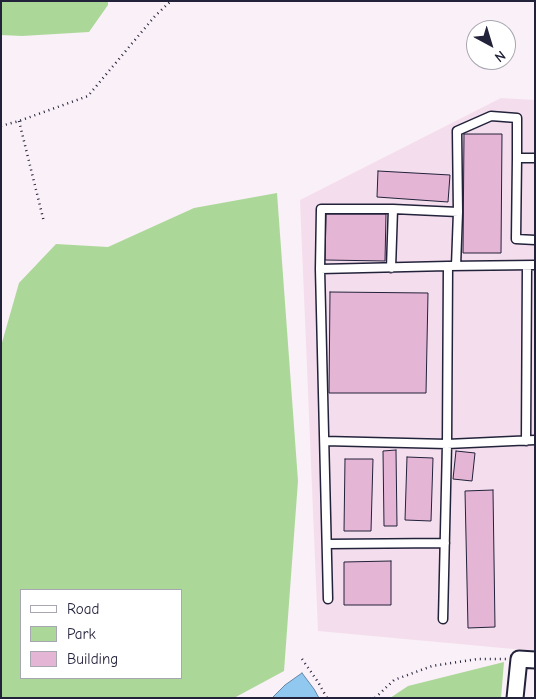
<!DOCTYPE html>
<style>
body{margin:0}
#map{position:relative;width:536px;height:699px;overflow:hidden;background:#faf0f7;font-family:"Comic Neue",sans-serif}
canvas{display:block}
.frame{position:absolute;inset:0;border:2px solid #22223b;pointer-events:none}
.legend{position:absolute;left:20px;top:589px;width:162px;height:90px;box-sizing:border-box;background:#fff;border:1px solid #a7a7b1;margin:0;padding:6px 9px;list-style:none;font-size:15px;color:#22223b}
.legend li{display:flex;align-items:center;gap:10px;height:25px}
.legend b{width:25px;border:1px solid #a7a7b1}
.north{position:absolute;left:466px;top:20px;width:50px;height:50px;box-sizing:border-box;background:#fff;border:1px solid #a7a7b1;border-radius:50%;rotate:141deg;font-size:14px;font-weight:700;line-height:20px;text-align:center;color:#22223b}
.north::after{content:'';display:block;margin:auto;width:18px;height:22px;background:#22223b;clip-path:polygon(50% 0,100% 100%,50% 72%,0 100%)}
</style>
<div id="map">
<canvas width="536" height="699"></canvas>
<div class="frame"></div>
<ul class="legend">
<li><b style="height:6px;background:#fff"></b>Road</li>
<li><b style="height:14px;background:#abd898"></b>Park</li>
<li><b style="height:14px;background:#e5b5d6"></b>Building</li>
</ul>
<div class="north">N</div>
</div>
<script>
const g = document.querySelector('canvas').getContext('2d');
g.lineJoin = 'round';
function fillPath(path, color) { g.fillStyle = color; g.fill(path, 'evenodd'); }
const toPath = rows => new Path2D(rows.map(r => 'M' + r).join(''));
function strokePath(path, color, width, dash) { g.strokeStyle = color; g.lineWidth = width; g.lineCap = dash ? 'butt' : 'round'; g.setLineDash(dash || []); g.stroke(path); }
fillPath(toPath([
 [501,98,535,100,535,651,318,631,300,200]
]), '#f4deed');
fillPath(toPath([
 [1,1,108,1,108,5,89,32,22,36,1,35],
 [277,193,298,481,284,671,234,698,1,698,1,346,19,283,56,244,108,247,194,208],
 [21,590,181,590,181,678,21,678],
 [504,662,501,698,390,698,408,686]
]), '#abd898');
const water = toPath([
 [302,673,314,689,319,698,272,698,285,685,302,673]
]);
fillPath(water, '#90c8ef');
strokePath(water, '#6486a7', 1);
const building = toPath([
 [464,134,502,134,501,253,463,253,464,134],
 [378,171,450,175,448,202,377,197,378,171],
 [326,214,386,214,385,261,325,260,326,214],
 [330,292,428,293,426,393,329,393,330,292],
 [396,450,397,526,384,526,383,451,396,450],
 [456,451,475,453,472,481,453,479,456,451],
 [407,457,433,458,431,521,405,520,407,457],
 [345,459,373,459,371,531,344,531,345,459],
 [493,490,495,627,468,628,465,491,493,490],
 [391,561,391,605,344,605,344,562,391,561]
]);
fillPath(building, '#e5b5d6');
strokePath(building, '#22223b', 1);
const lane = toPath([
 [535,158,517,158,516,239,535,240],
 [458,212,457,131,491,116,517,118,517,158],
 [535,265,448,266,447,444,535,440],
 [391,268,393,209,458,212,456,266],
 [320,269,321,209,393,209],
 [325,441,447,444,443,619],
 [526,441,527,266],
 [327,544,445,543],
 [328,599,320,269,448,266]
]);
const street = toPath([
 [515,698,519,659,535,660]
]);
strokePath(lane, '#22223b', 11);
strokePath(street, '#22223b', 19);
strokePath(toPath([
 [19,121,44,222],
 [1,126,19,121,88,96,155,16,171,1],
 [302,659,318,682,327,698],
 [375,698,394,680,432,666,478,659,506,659]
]), '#22223b', 2.5, [1, 4]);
strokePath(lane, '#fff', 8);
strokePath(street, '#fff', 15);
</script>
